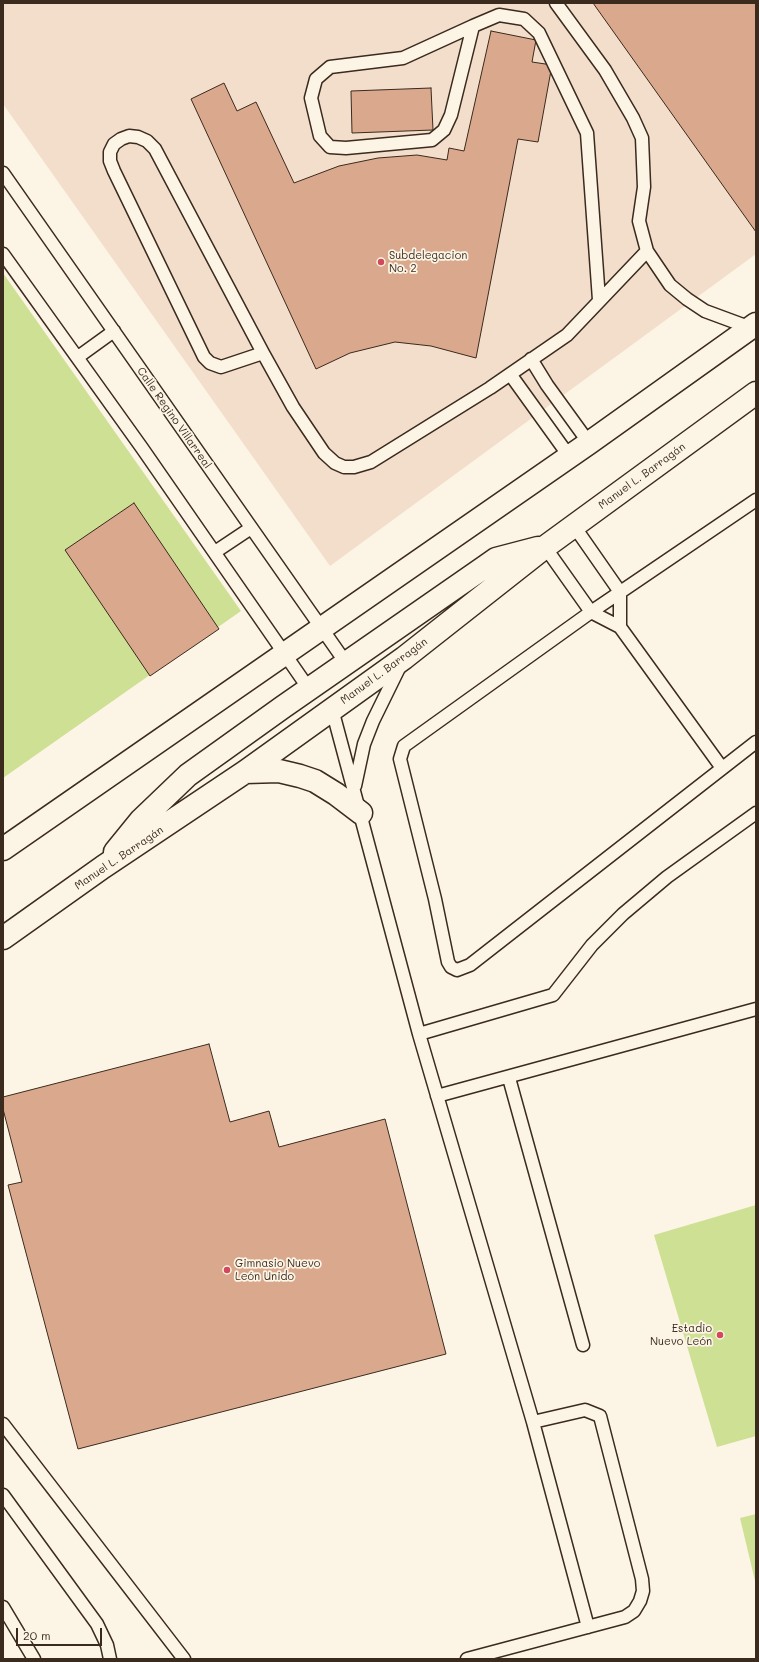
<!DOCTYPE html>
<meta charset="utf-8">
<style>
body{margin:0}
#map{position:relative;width:759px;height:1662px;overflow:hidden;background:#fcf5e5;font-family:Mali,sans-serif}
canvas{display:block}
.frame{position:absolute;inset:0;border:4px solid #3b2a1e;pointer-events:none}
.scale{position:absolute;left:16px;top:1628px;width:86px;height:18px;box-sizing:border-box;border:2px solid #3b2a1e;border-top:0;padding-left:5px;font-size:12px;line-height:14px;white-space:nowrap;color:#3b2a1e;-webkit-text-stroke:3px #fcf5e5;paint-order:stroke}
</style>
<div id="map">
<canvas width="759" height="1662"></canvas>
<div class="frame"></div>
<div class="scale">20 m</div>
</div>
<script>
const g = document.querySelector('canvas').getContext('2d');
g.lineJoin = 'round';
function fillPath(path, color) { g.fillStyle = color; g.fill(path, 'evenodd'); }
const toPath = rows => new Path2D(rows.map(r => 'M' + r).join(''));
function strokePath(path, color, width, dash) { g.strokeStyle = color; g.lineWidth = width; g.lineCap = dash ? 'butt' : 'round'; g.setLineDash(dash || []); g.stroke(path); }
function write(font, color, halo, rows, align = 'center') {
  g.font = font + ' Mali,sans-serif'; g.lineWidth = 3.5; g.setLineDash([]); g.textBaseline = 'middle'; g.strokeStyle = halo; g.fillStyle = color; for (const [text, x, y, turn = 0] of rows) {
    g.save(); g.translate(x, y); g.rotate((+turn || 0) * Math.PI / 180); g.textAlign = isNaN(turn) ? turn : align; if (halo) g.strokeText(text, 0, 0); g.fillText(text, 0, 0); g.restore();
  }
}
fillPath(toPath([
 [3,3,756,3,756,254,330,566,3,104]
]), '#f2decb');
fillPath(toPath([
 [3,273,241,611,3,778],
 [756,1205,756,1436,717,1447,654,1235],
 [756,1514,756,1585,740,1518]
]), '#cee094');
const building = toPath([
 [593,3,756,3,756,232,593,3],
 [491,31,536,40,532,62,552,65,538,142,518,139,476,358,431,346,395,342,350,353,316,369,191,99,224,83,237,111,256,102,294,183,339,166,378,158,417,155,447,160,449,148,464,151,491,31],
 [431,88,433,130,352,133,351,91,431,88],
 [134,503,219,629,150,676,65,550,134,503],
 [209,1044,230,1122,269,1111,279,1147,385,1119,446,1354,78,1449,8,1185,22,1182,3,1109,3,1097,209,1044]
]);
fillPath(building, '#daa98d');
strokePath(building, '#3b2a1e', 1);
const service = toPath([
 [556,3,605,70,633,118,642,138,644,187,639,221,647,251,670,285,687,299,705,311,751,328],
 [473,26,451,115,444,130,432,140,346,148,330,147,320,136,311,98,316,79,330,67,403,58,473,26,499,15,524,19,539,33,587,133,599,300],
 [3,173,346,663],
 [3,254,142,448,309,689],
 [263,353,221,367,210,363,204,357,114,171,110,161,110,152,114,144,121,139,129,136,138,137,147,141,155,149,263,353,293,407,324,453,335,463,344,467,354,467,371,462,490,388,567,335,647,251],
 [78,357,114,331],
 [531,359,547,385,589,443],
 [510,374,569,456],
 [756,500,591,612,404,746,400,759,435,899,448,962,451,967,457,970,470,965,756,742],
 [574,526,620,592,620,627],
 [545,547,591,612,620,627,722,768],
 [215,552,251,528],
 [332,709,419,1034,533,1422,588,1627],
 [355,786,364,744,373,721,400,666],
 [419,1034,553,995,592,945,623,914,667,877,756,813],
 [509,1078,583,1345],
 [437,1096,756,1009],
 [3,1424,184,1659],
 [3,1495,97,1624,107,1645,110,1659],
 [3,1607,34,1659],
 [467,1659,625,1617,634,1611,640,1601,643,1591,642,1579,600,1416,585,1410,533,1422]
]);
const trunk = toPath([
 [245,772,279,771,300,776,315,781,336,794,361,813],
 [3,849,589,443,756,324],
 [115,852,141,820,188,775,283,707,486,566,496,559,538,548],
 [3,938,103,867,245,772,404,658,545,547,756,393]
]);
strokePath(service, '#3b2a1e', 15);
strokePath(trunk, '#3b2a1e', 25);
strokePath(service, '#fcf5e5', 12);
strokePath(trunk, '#fcf5e5', 22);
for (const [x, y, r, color] of [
 [381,262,4,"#d1495b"],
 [227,1270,4,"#d1495b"],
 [720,1335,4,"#d1495b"]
]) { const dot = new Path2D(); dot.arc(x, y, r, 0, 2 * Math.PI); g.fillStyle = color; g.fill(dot); strokePath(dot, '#fcf5e5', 1.5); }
write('11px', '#3b2a1e', '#fcf5e5', [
 ["Subdelegacion",389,256],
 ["No. 2",389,269],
 ["Gimnasio Nuevo",235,1264],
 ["León Unido",235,1277],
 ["Estadio",712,1329,"right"],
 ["Nuevo León",712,1342,"right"]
], 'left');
write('11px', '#3b2a1e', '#fcf5e5', [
 ["Calle Regino Villarreal",174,418,55],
 ["Manuel L. Barragán",642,476,-36],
 ["Manuel L. Barragán",384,671,-36],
 ["Manuel L. Barragán",119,858,-34]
]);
</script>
